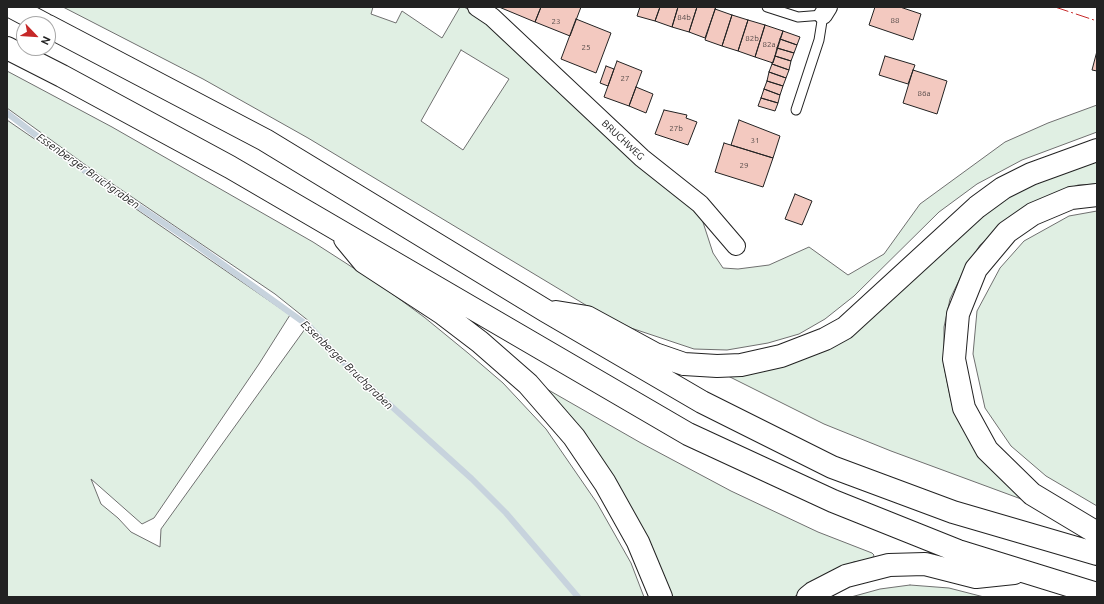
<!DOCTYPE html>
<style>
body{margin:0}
#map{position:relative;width:1104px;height:604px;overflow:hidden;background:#fff;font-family:Ubuntu,sans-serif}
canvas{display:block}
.frame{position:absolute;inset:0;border:8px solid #222;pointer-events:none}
.north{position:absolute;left:16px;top:16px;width:40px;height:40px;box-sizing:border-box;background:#fff;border:1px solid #a7a7a7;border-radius:50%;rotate:115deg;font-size:11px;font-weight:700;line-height:16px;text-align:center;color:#222}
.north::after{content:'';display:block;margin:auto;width:14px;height:18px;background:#c62828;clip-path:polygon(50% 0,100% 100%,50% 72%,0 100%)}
</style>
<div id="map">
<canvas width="1104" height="604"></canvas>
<div class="frame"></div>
<div class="north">N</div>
</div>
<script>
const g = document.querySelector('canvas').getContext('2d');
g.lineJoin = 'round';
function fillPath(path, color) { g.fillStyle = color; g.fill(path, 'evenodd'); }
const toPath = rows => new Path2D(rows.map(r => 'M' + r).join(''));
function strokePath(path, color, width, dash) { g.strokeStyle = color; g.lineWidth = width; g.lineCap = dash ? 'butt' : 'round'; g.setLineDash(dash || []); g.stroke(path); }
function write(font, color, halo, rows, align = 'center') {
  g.font = font + ' Ubuntu,sans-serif'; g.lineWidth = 3; g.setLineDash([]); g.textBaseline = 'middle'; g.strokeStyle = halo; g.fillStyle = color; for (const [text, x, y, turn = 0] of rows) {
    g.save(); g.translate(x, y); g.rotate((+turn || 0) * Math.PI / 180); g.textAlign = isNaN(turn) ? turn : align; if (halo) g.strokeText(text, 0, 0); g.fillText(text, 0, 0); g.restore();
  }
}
const green = toPath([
 [63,7,373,7,371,14,396,23,402,11,442,38,460,7,464,7,485,19,699,210,713,253,723,268,738,269,769,265,809,247,848,275,884,254,920,204,1005,142,1048,123,1097,105,1097,132,1022,160,977,184,939,212,854,296,825,319,799,334,768,343,727,350,694,349,631,328,594,310,308,138,203,79,63,7],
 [461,50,509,79,463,150,421,121,461,50],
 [7,71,112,127,313,242,383,287,424,317,468,353,503,383,546,429,597,503,631,563,644,597,7,597,7,120,290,315,259,364,154,518,142,524,91,479,101,504,118,518,131,532,160,547,161,529,310,322,275,294,98,174,7,108,7,71],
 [1097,157,1097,184,1078,185,1044,199,1018,213,980,245,964,270,950,299,944,327,944,366,951,401,1032,503,891,451,824,424,720,372,796,357,964,227,1014,192,1097,157],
 [1097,211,1097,506,1046,476,1011,446,985,408,973,354,977,311,1000,268,1024,241,1069,216,1097,211],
 [538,384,641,443,731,491,818,532,872,553,874,555,872,559,854,562,827,574,794,597,670,597,538,384],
 [910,585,949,588,984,597,851,597,880,589,910,585]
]);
fillPath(green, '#e0efe3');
strokePath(green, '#6f6f6f', 1);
strokePath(toPath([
 [7,113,63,156,192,242,310,327,348,367,472,479,506,513,578,597]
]), '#c7d3dd', 6);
const building = toPath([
 [499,7,541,7,535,22,499,7],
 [541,7,581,7,570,36,535,22,541,7],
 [640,7,660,7,655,21,637,16,640,7],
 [660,7,678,7,672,27,655,21,660,7],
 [678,7,697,7,689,32,672,27,678,7],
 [697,7,716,7,705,38,689,32,697,7],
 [875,7,900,7,921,14,913,40,869,25,875,7],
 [715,9,732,15,722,46,705,40,715,9],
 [732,15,748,20,738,51,722,46,732,15],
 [576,19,611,33,596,73,561,59,576,19],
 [748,20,765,25,755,57,738,51,748,20],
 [765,25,783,31,773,63,755,57,765,25],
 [783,31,800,37,797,45,780,39,783,31],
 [780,39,797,45,794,53,777,48,780,39],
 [777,48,794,53,791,61,775,56,777,48],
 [1097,51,1097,71,1092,70,1097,51],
 [775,56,791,61,789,70,772,64,775,56],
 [885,56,915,65,908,84,879,75,885,56],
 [617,61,642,71,629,106,604,97,617,61],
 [772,64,789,70,786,78,769,72,772,64],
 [606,66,614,69,608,86,600,83,606,66],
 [913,70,947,81,937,114,903,103,913,70],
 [769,72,786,78,783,86,767,81,769,72],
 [767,81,783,86,780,95,764,89,767,81],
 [636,87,653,94,646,113,629,106,636,87],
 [764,89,780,95,778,103,761,98,764,89],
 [761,98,778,103,775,111,758,106,761,98],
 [664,110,687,115,686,118,697,122,688,145,655,134,664,110],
 [739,120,780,136,773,158,731,145,739,120],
 [724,143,773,158,763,187,715,172,724,143],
 [795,194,812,201,802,225,785,219,795,194]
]);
fillPath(building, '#f3c9c0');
strokePath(building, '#222', 1);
const lane = toPath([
 [767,7,798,17,823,15,819,40,796,110]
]);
const street = toPath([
 [477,7,492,17,642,158,700,204,736,246],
 [823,15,828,7]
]);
const highway = toPath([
 [12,7,44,24],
 [48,26,265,140,546,311,702,402,832,467,953,512,1097,554],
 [7,48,62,76,230,167,688,434,833,501,958,551,1097,594],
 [1097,195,1071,198,1033,214,1007,232,976,269,958,314,954,359,964,408,987,450,1032,494,1097,533],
 [345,239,364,262,442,313,480,342,528,384,574,437,605,483,638,542,661,597],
 [556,312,587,317,655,354,684,364,717,366,741,365,781,356,825,339,845,328,977,207,1003,188,1031,174,1097,150],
 [808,597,813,593,846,576,889,565,925,564,976,577,1014,573]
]);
strokePath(lane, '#222', 11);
strokePath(street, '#222', 20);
strokePath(highway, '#222', 24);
strokePath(lane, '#fff', 9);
strokePath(street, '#fff', 18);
strokePath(highway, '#fff', 22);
strokePath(toPath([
 [1055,7,1097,21]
]), '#c62828', 1, [14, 3, 2, 3]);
write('8px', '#564c4a', null, [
 ["84b",684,17],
 ["88",895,20],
 ["23",556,21],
 ["82b",752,38],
 ["82a",769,44],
 ["25",586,47],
 ["27",625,78],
 ["86a",924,93],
 ["27b",676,128],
 ["31",755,140],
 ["29",744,165]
]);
write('10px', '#222', '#fff', [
 ["BRUCHWEG",623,140,43]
]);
write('italic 11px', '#222', '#fff', [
 ["Essenberger Bruchgraben",88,171,35],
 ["Essenberger Bruchgraben",347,365,44]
]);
</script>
